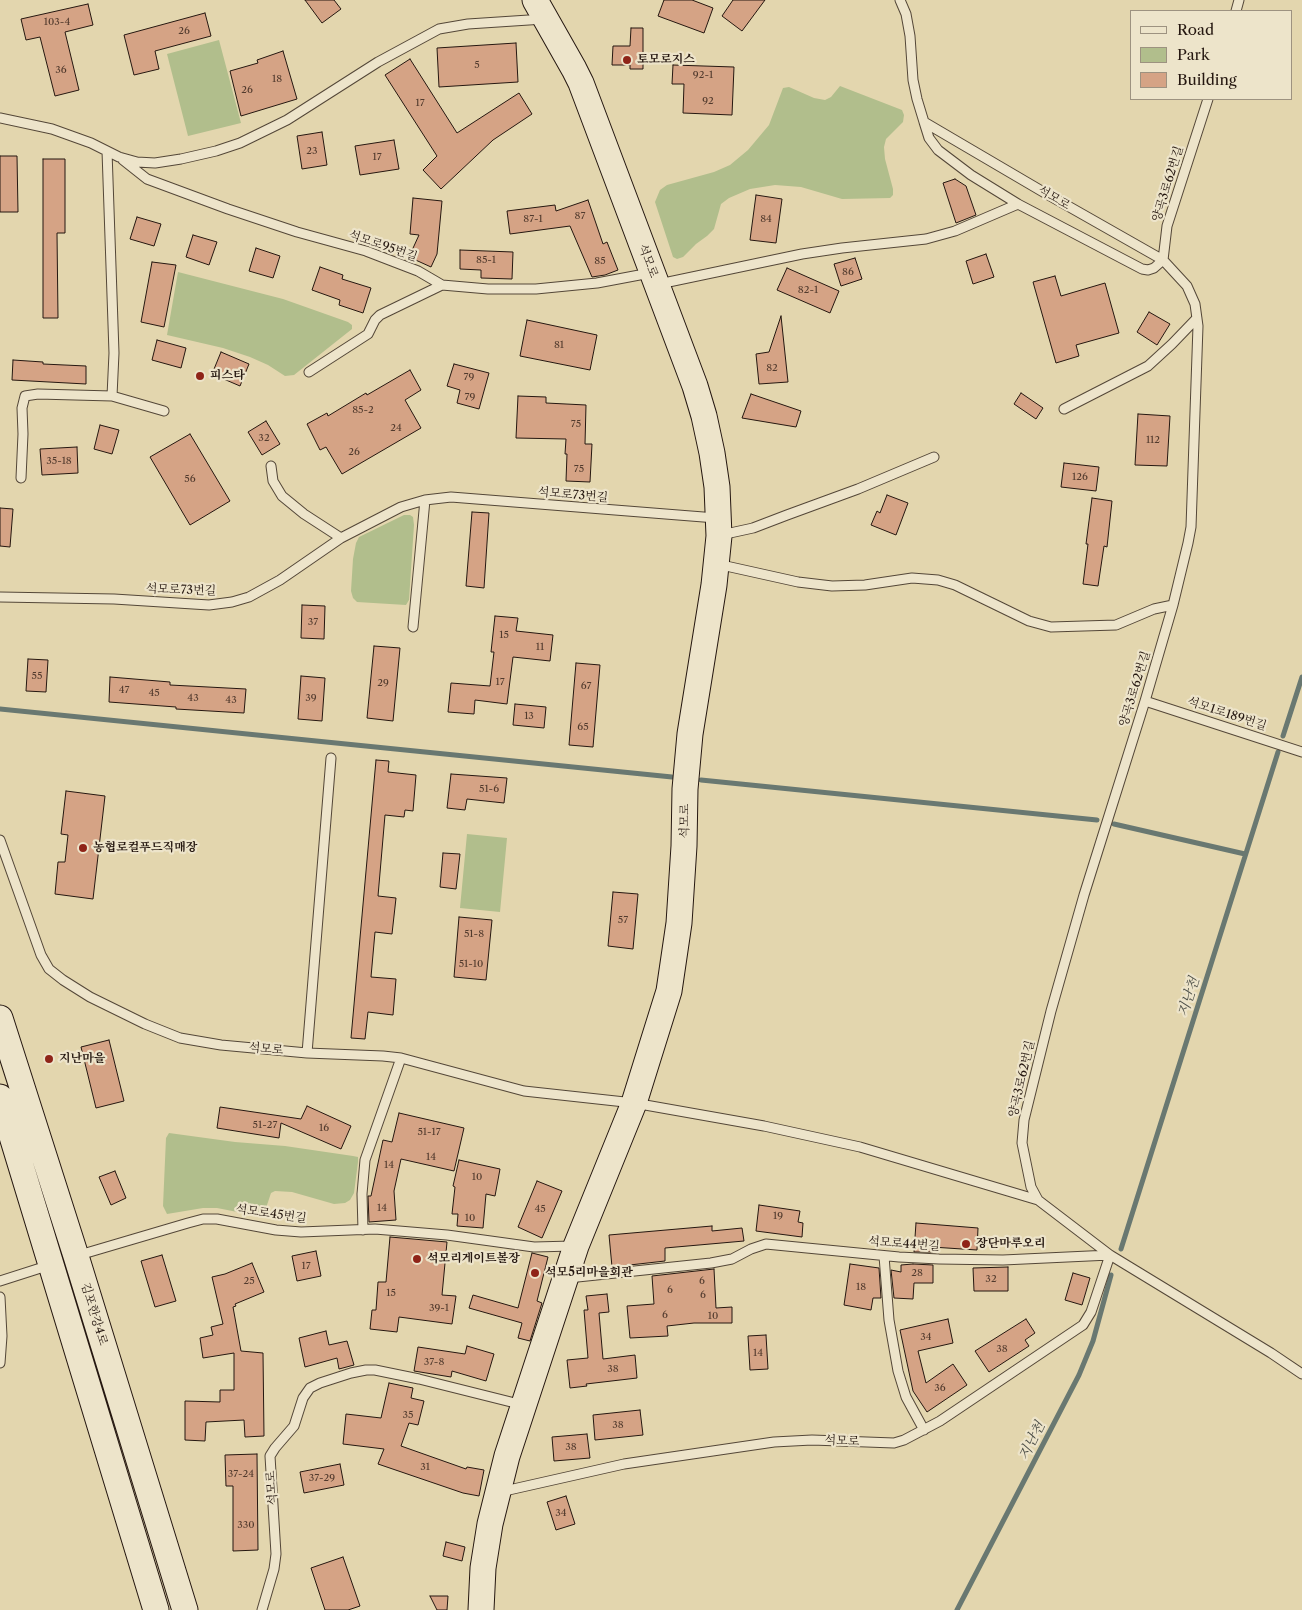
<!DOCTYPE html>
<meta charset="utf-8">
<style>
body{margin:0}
#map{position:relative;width:1302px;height:1610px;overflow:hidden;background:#e3d6ae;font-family:"Libre Caslon Text",serif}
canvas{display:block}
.legend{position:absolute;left:1130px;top:10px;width:162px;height:90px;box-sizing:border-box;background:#ede4ca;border:1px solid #9d9280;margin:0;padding:6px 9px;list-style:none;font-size:15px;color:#251710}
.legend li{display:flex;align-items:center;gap:10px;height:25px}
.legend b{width:25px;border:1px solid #9d9280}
</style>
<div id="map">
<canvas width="1302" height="1610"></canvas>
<ul class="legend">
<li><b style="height:6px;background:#ede4ca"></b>Road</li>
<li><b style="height:14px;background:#b1be8c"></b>Park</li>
<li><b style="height:14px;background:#d5a385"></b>Building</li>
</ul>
</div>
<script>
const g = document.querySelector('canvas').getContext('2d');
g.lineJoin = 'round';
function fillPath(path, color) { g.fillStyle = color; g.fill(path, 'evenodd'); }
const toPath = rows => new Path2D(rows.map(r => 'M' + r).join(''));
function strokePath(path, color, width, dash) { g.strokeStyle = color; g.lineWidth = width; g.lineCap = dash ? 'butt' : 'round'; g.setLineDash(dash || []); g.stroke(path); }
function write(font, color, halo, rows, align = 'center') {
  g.font = font + ' "Libre Caslon Text","Noto Serif KR",serif'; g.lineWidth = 4.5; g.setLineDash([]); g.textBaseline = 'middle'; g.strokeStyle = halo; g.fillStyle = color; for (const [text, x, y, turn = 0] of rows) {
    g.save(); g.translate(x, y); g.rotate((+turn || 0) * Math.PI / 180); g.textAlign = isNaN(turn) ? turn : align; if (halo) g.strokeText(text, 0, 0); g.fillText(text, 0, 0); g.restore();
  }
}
fillPath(toPath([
 [219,40,241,123,188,136,167,54],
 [840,86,902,110,904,115,903,122,886,139,884,147,885,159,893,189,893,195,890,198,842,199,801,187,775,185,750,189,729,198,721,204,714,229,707,236,696,244,683,257,677,259,673,257,655,202,660,190,667,185,714,172,730,165,748,150,769,125,783,88,789,87,814,98,825,100,831,97],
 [178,272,283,299,348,322,352,325,352,329,294,375,285,376,268,365,250,357,223,348,167,335],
 [404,515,410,515,413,517,414,525,409,600,406,605,357,602,353,598,351,591,353,559,356,543,359,537],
 [467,834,507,838,500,912,460,908],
 [169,1133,235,1142,285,1146,353,1156,358,1157,358,1162,354,1193,350,1200,345,1203,334,1204,292,1192,275,1191,271,1193,263,1217,217,1208,203,1208,167,1214,163,1206,166,1138]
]), '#b1be8c');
strokePath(toPath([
 [0,709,672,777],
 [1283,736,1302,677],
 [701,780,1097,820],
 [1114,824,1245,854],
 [1121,1249,1278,752],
 [957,1610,1079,1375,1093,1341,1111,1275]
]), '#697871', 5);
const building = toPath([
 [305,0,334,0,341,9,322,23,305,0],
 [664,0,692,0,713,8,704,33,658,16,664,0],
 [733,0,765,0,742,31,722,16,733,0],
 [88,4,93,25,65,32,79,90,55,96,40,37,26,40,21,19,88,4],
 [205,13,211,36,155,51,159,69,134,75,124,35,205,13],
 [631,28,643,28,643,69,630,69,630,65,612,65,613,46,630,46,631,28],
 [516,43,518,82,439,87,437,48,516,43],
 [283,51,297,99,241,116,230,71,258,63,257,60,283,51],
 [410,59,457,133,519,93,532,114,493,140,441,189,423,170,437,156,385,75,410,59],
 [673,65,734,67,732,115,683,113,684,84,672,84,673,65],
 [322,132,327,165,302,169,297,136,322,132],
 [394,140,399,169,360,175,355,146,394,140],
 [0,156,17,156,18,212,0,212,0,156],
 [43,159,65,159,65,233,57,233,58,318,43,318,43,159],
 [955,179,966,186,976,215,956,223,943,183,955,179],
 [756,195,782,199,776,243,750,240,756,195],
 [413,198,442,201,437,254,431,267,409,257,419,235,410,234,413,198],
 [588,200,603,244,607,242,618,270,605,275,592,277,570,226,510,234,507,211,555,205,556,211,588,200],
 [137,217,161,224,154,246,130,239,137,217],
 [193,235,217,242,209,265,186,257,193,235],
 [256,248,280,256,273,278,249,271,256,248],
 [460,250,513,252,512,279,481,278,481,270,460,269,460,250],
 [986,254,994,277,973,284,966,261,986,254],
 [855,258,862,279,841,286,834,264,855,258],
 [152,262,176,265,164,327,141,322,152,262],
 [320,267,343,275,342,279,371,288,363,313,339,305,340,300,312,290,320,267],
 [787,268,839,291,830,313,777,290,787,268],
 [1055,276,1061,296,1105,283,1119,333,1076,345,1079,356,1056,363,1033,282,1055,276],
 [1149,312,1170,324,1157,345,1137,332,1149,312],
 [781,316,788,382,759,384,756,354,769,352,781,316],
 [527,320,597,335,590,370,520,356,527,320],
 [157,340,186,348,181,368,152,360,157,340],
 [221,352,249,364,240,386,212,374,221,352],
 [13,360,43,362,43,364,86,366,86,384,12,380,13,360],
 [454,364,489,373,479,409,457,403,460,390,447,386,454,364],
 [410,370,421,390,405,400,421,428,342,474,326,447,320,450,307,424,327,413,328,416,366,393,367,395,410,370],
 [1021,393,1043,408,1036,419,1014,404,1021,393],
 [751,394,801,411,796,427,742,418,751,394],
 [518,396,546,397,546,403,586,405,585,444,592,444,590,482,566,481,567,454,565,454,566,439,516,438,518,396],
 [1138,414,1170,416,1167,466,1135,465,1138,414],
 [266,421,280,444,262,455,248,432,266,421],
 [100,425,119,430,112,454,94,449,100,425],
 [190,434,230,501,190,525,150,457,190,434],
 [77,447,78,473,42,475,40,449,77,447],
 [1064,463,1099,467,1096,491,1061,487,1064,463],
 [887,495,908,503,896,535,871,525,877,511,880,513,887,495],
 [1092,498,1112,501,1107,547,1104,546,1098,586,1083,584,1088,544,1086,544,1092,498],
 [0,508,13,509,10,547,0,546,0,508],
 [472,512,489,513,484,588,466,586,472,512],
 [302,605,325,606,324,639,301,638,302,605],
 [495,616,518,618,516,631,553,635,550,661,513,657,507,704,475,700,474,714,448,712,451,683,490,686,494,652,491,652,495,616],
 [374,646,400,648,393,721,367,718,374,646],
 [28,659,48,660,46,692,26,691,28,659],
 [576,663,600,665,593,747,569,745,576,663],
 [301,676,325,678,322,721,298,719,301,676],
 [110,677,170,682,170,685,246,689,244,713,176,709,176,707,109,702,110,677],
 [515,704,546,707,544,728,513,725,515,704],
 [376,760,389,761,388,772,416,775,413,811,405,810,404,817,385,815,378,896,396,898,392,934,375,932,371,977,396,979,393,1015,368,1012,365,1039,351,1038,376,760],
 [451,774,507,778,504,803,467,799,465,810,447,808,451,774],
 [66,791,105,796,93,899,55,894,58,862,65,862,68,835,61,834,66,791],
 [443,853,460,854,456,889,440,887,443,853],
 [613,892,638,894,633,949,608,946,613,892],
 [459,917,492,920,486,980,454,977,459,917],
 [109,1040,124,1101,96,1108,81,1047,109,1040],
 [307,1106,351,1126,341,1149,281,1123,279,1138,217,1128,220,1107,301,1119,307,1106],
 [399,1113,464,1128,454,1171,401,1159,394,1191,396,1220,369,1222,368,1196,371,1196,383,1140,392,1142,399,1113],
 [459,1160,500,1169,495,1196,486,1194,483,1228,457,1226,458,1214,452,1214,455,1187,453,1186,459,1160],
 [115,1171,126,1198,111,1205,99,1177,115,1171],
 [537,1181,562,1191,542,1238,518,1227,537,1181],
 [759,1205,800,1211,798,1222,803,1223,802,1237,756,1231,759,1205],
 [916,1223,978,1228,977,1250,932,1247,933,1252,914,1252,916,1223],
 [712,1226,712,1231,742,1228,744,1241,665,1248,665,1261,612,1267,609,1235,712,1226],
 [390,1237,447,1242,442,1295,456,1296,452,1324,399,1317,397,1332,370,1329,372,1310,376,1310,378,1282,386,1282,390,1237],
 [316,1251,321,1276,297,1281,292,1256,316,1251],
 [532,1253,548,1257,537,1301,542,1303,530,1341,518,1338,522,1323,469,1308,473,1295,518,1308,532,1253],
 [162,1255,176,1301,155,1307,141,1261,162,1255],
 [252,1263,264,1292,235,1304,236,1306,233,1307,241,1351,263,1353,264,1436,245,1437,244,1420,206,1422,205,1441,185,1440,185,1401,220,1402,220,1390,234,1390,234,1353,203,1358,200,1338,213,1335,211,1327,223,1324,212,1277,225,1274,252,1263],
 [850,1264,879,1268,881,1298,873,1298,871,1310,844,1305,850,1264],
 [913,1264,933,1265,933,1283,914,1283,913,1299,894,1298,891,1270,901,1272,901,1265,913,1264],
 [1008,1267,1008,1291,974,1291,973,1268,1008,1267],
 [714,1269,716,1308,732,1307,732,1323,694,1323,667,1326,668,1336,630,1338,627,1306,654,1304,652,1276,714,1269],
 [1073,1273,1090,1278,1082,1305,1065,1300,1073,1273],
 [607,1294,609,1312,599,1313,603,1359,635,1355,637,1378,586,1384,587,1386,570,1388,567,1360,588,1358,584,1310,588,1310,586,1296,607,1294],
 [948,1319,953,1343,918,1351,926,1383,953,1364,967,1385,927,1412,913,1391,900,1330,948,1319],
 [1026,1319,1035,1333,1025,1340,1029,1346,989,1372,975,1351,1026,1319],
 [326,1331,329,1345,347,1341,354,1365,339,1369,337,1358,305,1367,299,1338,326,1331],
 [766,1335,768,1369,750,1370,748,1336,766,1335],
 [467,1346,494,1354,486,1381,452,1371,451,1377,414,1371,418,1347,465,1354,467,1346],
 [389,1383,413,1388,411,1398,424,1401,418,1425,409,1423,401,1446,466,1469,467,1467,484,1470,479,1496,463,1493,378,1464,384,1449,343,1444,346,1414,381,1418,389,1383],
 [640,1410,643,1435,595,1440,593,1415,640,1410],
 [587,1434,590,1458,554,1461,552,1437,587,1434],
 [257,1454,258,1550,233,1551,233,1486,226,1486,225,1455,257,1454],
 [340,1464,344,1485,304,1493,300,1472,340,1464],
 [566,1496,575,1524,556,1530,547,1502,566,1496],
 [446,1542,465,1547,462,1561,443,1556,446,1542],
 [343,1557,360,1606,348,1610,325,1610,311,1568,343,1557],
 [430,1596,448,1596,447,1610,437,1610,430,1596]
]);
fillPath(building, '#d5a385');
strokePath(building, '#251710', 1);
const lane = toPath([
 [900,0,906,14,910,36,913,80,917,99,924,122,1045,193,1163,260,1187,286,1195,304,1198,326,1191,527,1188,543,1173,605,1145,701,1084,895,1051,1011,1024,1120,1022,1143,1031,1187,1038,1200,1110,1255,1271,1353,1302,1374],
 [1236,11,1239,0],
 [0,118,52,129,91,143,119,157,137,162,155,163,181,159,216,151,240,143,287,120,378,62,439,29,468,24,544,19],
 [924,122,929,138,938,150,971,175,1018,204,1142,269,1148,270,1154,268,1163,260],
 [107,151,114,353,112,396,164,411],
 [123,160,147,179,228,209,297,232,366,251,418,271,442,285,488,289,536,289,597,283,650,273],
 [1163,260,1167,226,1208,99],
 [659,284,802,254,842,248,926,239,955,231,1018,204],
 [309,372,368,334,375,320,380,315,442,285],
 [1064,409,1148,366,1172,344,1197,318],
 [271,466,273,481,282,496,304,514,341,538],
 [21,478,23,434,22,408,25,396,38,394,112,396],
 [721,535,753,528,787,515,858,489,934,457],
 [717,564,798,582,832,586,865,585,912,578,938,580,955,585,1029,621,1051,627,1116,625,1154,609,1173,605],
 [0,597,114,599,209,605,232,602,249,597,280,580,341,538,401,507,425,500,451,497,716,518],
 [413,627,425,500],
 [1145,701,1302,752],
 [0,840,41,955,49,969,63,980,90,997,145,1024,180,1038,221,1045,307,1053,383,1056,401,1058,524,1091,634,1103,764,1126,860,1147,1038,1200],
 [307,1053,331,758],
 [363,1230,362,1194,365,1160,401,1058],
 [76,1256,188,1223,203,1219,217,1219,276,1230,301,1232,375,1229,447,1235,534,1247,573,1246],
 [884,1256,889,1320,898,1371,906,1397,924,1430],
 [568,1278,711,1263,732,1259,751,1249,766,1244,899,1257,939,1259,1003,1260,1110,1255],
 [0,1281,50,1265],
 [0,1297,2,1336,0,1363],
 [500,1492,624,1464,774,1442,812,1440,894,1443,904,1440,940,1421,1083,1325,1091,1312,1110,1255],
 [262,1610,274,1569,276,1554,270,1456,275,1448,294,1426,303,1398,310,1388,320,1383,351,1373,366,1370,375,1370,419,1379,523,1405]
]);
const secondary = toPath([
 [0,1018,76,1256,185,1610],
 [0,1097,156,1610],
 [481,1610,483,1568,490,1524,507,1456,576,1246,634,1103,669,991,679,923,684,846,685,789,690,734,714,585,719,536,717,487,712,453,704,416,695,386,581,83,574,69,535,0]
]);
strokePath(lane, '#544738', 11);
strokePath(secondary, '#251710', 27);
strokePath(lane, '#ede4ca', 9);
strokePath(secondary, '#ede4ca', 25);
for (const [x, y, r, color] of [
 [627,60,5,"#8f2418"],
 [200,376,5,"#8f2418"],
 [83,848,5,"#8f2418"],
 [49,1059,5,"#8f2418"],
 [966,1244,5,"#8f2418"],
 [417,1259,5,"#8f2418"],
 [535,1273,5,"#8f2418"]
]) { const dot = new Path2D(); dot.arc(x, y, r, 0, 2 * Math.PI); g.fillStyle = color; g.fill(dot); strokePath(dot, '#ede4ca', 2); }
write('10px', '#513a2d', null, [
 ["103-4",57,22],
 ["26",184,31],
 ["5",477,65],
 ["36",61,70],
 ["92-1",703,75],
 ["18",277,79],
 ["26",247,90],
 ["92",708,101],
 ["17",420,103],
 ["23",312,151],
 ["17",377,157],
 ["87",580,216],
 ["87-1",533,219],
 ["84",766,219],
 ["85-1",486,260],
 ["85",600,261],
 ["86",848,272],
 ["82-1",808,290],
 ["81",559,345],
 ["82",772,368],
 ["79",469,377],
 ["79",470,397],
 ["85-2",363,410],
 ["75",576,424],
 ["24",396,428],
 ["32",264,438],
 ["112",1153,440],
 ["26",354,452],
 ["35-18",59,461],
 ["75",579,469],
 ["126",1080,477],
 ["56",190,479],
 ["37",313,622],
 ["15",504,635],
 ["11",540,647],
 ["55",37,676],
 ["17",500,682],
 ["29",383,683],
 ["67",586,686],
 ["47",124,690],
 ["45",154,693],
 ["43",193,698],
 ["39",311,698],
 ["43",231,700],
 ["13",529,716],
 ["65",583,727],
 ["51-6",489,789],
 ["57",623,920],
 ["51-8",474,934],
 ["51-10",471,964],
 ["51-27",265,1125],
 ["16",324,1128],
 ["51-17",429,1132],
 ["14",431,1157],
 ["14",389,1165],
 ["10",477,1177],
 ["14",382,1208],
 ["45",540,1209],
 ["19",778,1216],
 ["10",470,1218],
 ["17",306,1266],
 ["28",917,1273],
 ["32",991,1279],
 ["25",249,1281],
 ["6",702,1281],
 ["18",861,1287],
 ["6",670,1290],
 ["15",391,1293],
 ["6",703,1295],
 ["39-1",439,1308],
 ["6",665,1315],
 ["10",713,1316],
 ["34",926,1337],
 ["38",1002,1349],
 ["14",758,1353],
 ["37-8",434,1362],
 ["38",613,1369],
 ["36",940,1388],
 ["35",408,1415],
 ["38",618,1425],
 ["38",571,1447],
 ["31",425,1467],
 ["37-24",241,1474],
 ["37-29",322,1478],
 ["34",561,1513],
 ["330",246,1525]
]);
write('bold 12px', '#251710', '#ede4ca', [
 ["토모로지스",637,60],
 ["피스타",210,376],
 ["농협로컬푸드직매장",93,848],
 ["지난마을",59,1059],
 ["장단마루오리",976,1244],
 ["석모리게이트볼장",427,1259],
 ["석모5리마을회관",545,1273]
], 'left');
write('12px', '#251710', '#ede4ca', [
 ["양곡3로62번길",1168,184,-73],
 ["석모로",1054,198,30],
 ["석모로95번길",383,246,19],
 ["석모로",648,261,69],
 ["석모로73번길",573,495,5],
 ["석모로73번길",181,590,2],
 ["양곡3로62번길",1135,689,-73],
 ["석모1로189번길",1227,714,18],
 ["석모로",685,821,-89],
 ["석모로",266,1049,5],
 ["양곡3로62번길",1022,1079,-77],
 ["석모로45번길",271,1214,8],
 ["석모로44번길",904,1244,4],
 ["김포한강4로",94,1314,73],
 ["석모로",842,1441,2],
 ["석모로",272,1488,-94]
]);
write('italic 14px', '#4d4f48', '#ede4ca', [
 ["지난천",1189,997,-72],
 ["지난천",1032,1441,-63]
]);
</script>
